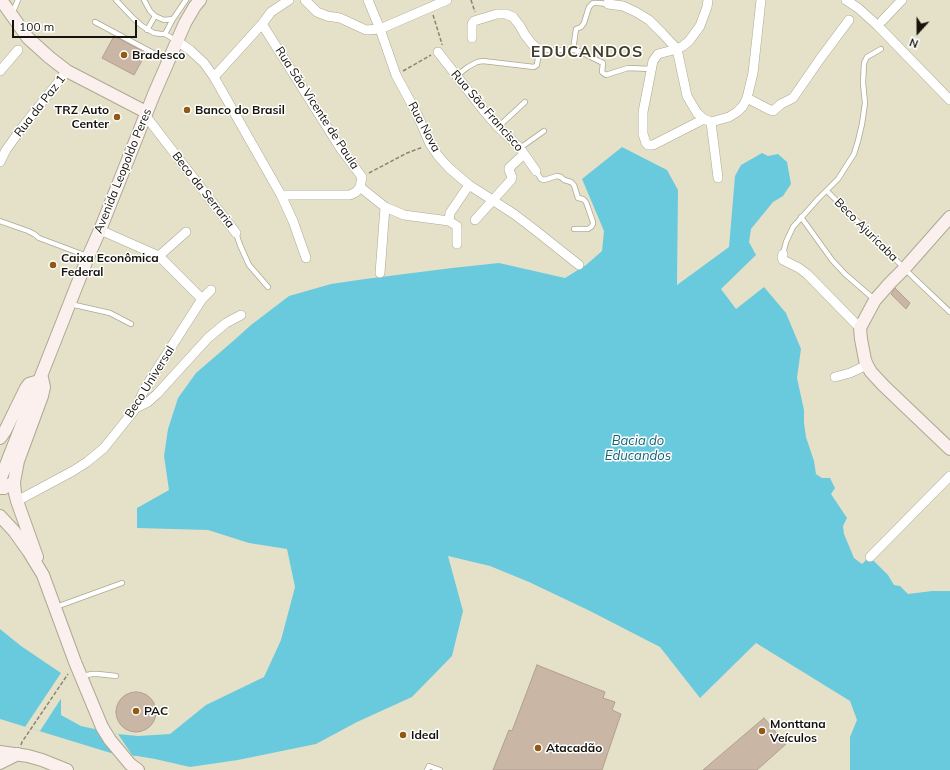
<!DOCTYPE html>
<meta charset="utf-8">
<style>
body{margin:0}
#map{position:relative;width:950px;height:770px;overflow:hidden;background:#e5e1c9;font-family:Mulish,sans-serif}
canvas{display:block}
.north{position:absolute;left:898px;top:12px;width:40px;height:40px;-webkit-text-stroke:3px #fff;paint-order:stroke;rotate:201deg;font-size:11px;font-weight:700;line-height:16px;text-align:center;color:#15130b}
.north::after{content:'';display:block;margin:auto;width:14px;height:18px;background:#15130b;clip-path:polygon(50% 0,100% 100%,50% 72%,0 100%)}
.scale{position:absolute;left:12px;top:20px;width:125px;height:18px;box-sizing:border-box;border:2px solid #15130b;border-top:0;padding-left:5px;font-size:12px;line-height:14px;white-space:nowrap;color:#15130b;-webkit-text-stroke:3px #fff;paint-order:stroke}
</style>
<div id="map">
<canvas width="950" height="770"></canvas>
<div class="north">N</div>
<div class="scale">100 m</div>
</div>
<script>
const g = document.querySelector('canvas').getContext('2d');
g.lineJoin = 'round';
function fillPath(path, color) { g.fillStyle = color; g.fill(path, 'evenodd'); }
const toPath = rows => new Path2D(rows.map(r => 'M' + r).join(''));
function strokePath(path, color, width, dash) { g.strokeStyle = color; g.lineWidth = width; g.lineCap = dash ? 'butt' : 'round'; g.setLineDash(dash || []); g.stroke(path); }
function write(font, color, halo, rows, align = 'center') {
  g.font = font + ' Mulish,sans-serif'; g.lineWidth = 3; g.setLineDash([]); g.textBaseline = 'middle'; g.strokeStyle = halo; g.fillStyle = color; for (const [text, x, y, turn = 0] of rows) {
    g.save(); g.translate(x, y); g.rotate((+turn || 0) * Math.PI / 180); g.textAlign = isNaN(turn) ? turn : align; if (halo) g.strokeText(text, 0, 0); g.fillText(text, 0, 0); g.restore();
  }
}
fillPath(toPath([
 [622,147,667,170,678,190,677,285,729,247,735,176,741,165,762,153,768,156,778,154,787,162,791,184,783,196,773,202,751,229,749,242,756,255,721,289,736,309,764,287,786,313,801,349,797,378,804,410,804,423,806,437,814,461,816,474,822,478,830,478,835,488,831,494,847,518,843,526,844,534,854,558,862,564,867,559,874,561,888,575,894,585,900,586,908,594,932,591,950,591,950,770,850,770,850,737,857,720,850,701,756,643,700,698,660,647,590,611,529,582,490,566,448,556,463,611,452,656,412,697,357,722,316,744,238,760,190,767,155,759,137,756,114,754,0,719,0,629,21,646,61,673,61,715,81,726,118,734,138,736,170,734,206,705,264,677,281,640,295,587,287,549,249,543,208,530,137,528,137,508,169,490,164,456,168,429,178,398,196,373,232,342,251,325,289,296,331,284,365,279,452,268,499,263,565,278,586,265,602,251,604,231,582,179]
]), '#6acadd');
fillPath(toPath([
 [61,673,62,697,40,731,25,727],
 [100,730,118,734,134,758,125,757]
]), '#e5e1c9');
const building = toPath([
 [114,36,146,53,134,75,102,58,114,36],
 [895,288,910,303,906,309,891,294,895,288],
 [537,665,605,692,603,698,615,702,612,710,621,714,602,770,493,770,509,730,512,731,537,665],
 '116 712a20 20 0 1 1 40 0a20 20 0 1 1-40 0Z',
 [764,718,786,744,757,770,703,770,764,718]
]);
fillPath(building, '#c9b6a5');
strokePath(building, '#b29f8f', 1);
const lane = toPath([
 [116,0,133,18,142,26,154,33,161,34,165,34,177,41],
 [144,0,150,11,155,16,164,20,173,19],
 [12,14,18,0],
 [95,22,168,61],
 [147,30,155,16],
 [165,34,173,19,186,0],
 [573,50,576,29,581,27,584,23,589,7,593,3,598,3,608,4],
 [456,76,468,67,477,62,483,61,534,67,537,65,539,50,573,50,579,51,603,63,602,72,606,75,609,74,628,68,651,69],
 [498,127,525,102],
 [520,148,544,131],
 [536,171,541,179,544,180,557,176,561,177,564,180,571,182,574,185,578,198,583,199,586,202,593,222,593,224,591,227,588,229,574,229],
 [827,191,914,278,950,312],
 [801,217,832,260,845,274,875,300],
 [0,221,28,231,34,234,39,238,87,256],
 [236,233,240,245,249,265,268,287],
 [783,254,786,242,793,227,818,199,838,179,854,154,858,141,862,124,865,103,863,83,864,63,867,57,881,49],
 [70,304,110,313,131,324],
 [56,607,122,583],
 [82,676,92,674,98,674,116,676],
 [427,770,429,766,440,770]
]);
const street = toPath([
 [305,0,317,12,327,16,340,18,366,30,380,29,447,0],
 [368,0,380,29,396,75,417,114,430,144,439,157,449,168,469,185,514,214,535,230,579,265],
 [609,0,608,4,623,6,636,12,649,20,662,33,677,49,687,96,697,113,704,119,711,122,718,178],
 [846,0,858,8,877,25,950,100],
 [882,21,902,0],
 [262,24,341,149,362,177,360,187,385,207,404,215,449,221,457,226,457,244],
 [472,38,472,24,474,21,497,14,506,14,513,17,520,26,525,35,532,44,539,50],
 [177,41,190,50,204,63,214,77,281,195,293,221,306,258],
 [438,52,484,111,498,127,520,148,536,171],
 [0,71,18,50],
 [214,77,262,24,271,12,289,0],
 [747,98,768,109,773,111,781,104,793,98,820,59,849,20],
 [145,115,236,233],
 [704,119,653,145,648,145,646,143,643,134,643,112,653,61,658,54,677,49,683,46,689,41,700,26,707,7,708,0],
 [711,122,729,117,737,112,743,106,747,98,753,73,761,0],
 [0,162,6,150,21,129,67,71],
 [281,195,350,195,356,192,360,187],
 [475,220,511,180,512,177,509,170,509,168,524,154],
 [449,221,450,213,469,185],
 [100,230,159,256,202,299],
 [783,254,782,257,783,260,799,268,807,274,860,328],
 [159,256,186,232],
 [380,273,385,207],
 [835,377,850,373,867,365],
 [136,408,148,402,157,394,208,338,226,323,241,315],
 [17,501,73,471,87,462,104,448,136,408,145,388,202,299,211,290],
 [870,557,950,476]
]);
const secondary = toPath([
 [1,0,28,38,49,57,67,71,146,112],
 [950,217,904,269,890,283,875,300,860,328,861,339,865,360,867,365,871,372,884,386,950,449],
 [0,438,5,431,26,388,29,384,39,381],
 [0,480,88,257,100,230,154,94,185,23,195,6,200,0],
 [0,488,4,488,14,482],
 [0,516,14,531,29,552,43,575,75,662,102,727,110,740,130,764,138,770],
 [37,557,17,501,15,493,14,482,18,461,42,396,44,387,42,378],
 [0,752,28,756,42,760,67,770],
 [0,763,18,754]
]);
strokePath(lane, '#aca892', 6);
strokePath(street, '#aca892', 10);
strokePath(secondary, '#aca892', 14);
strokePath(toPath([
 [471,0,475,12],
 [433,15,442,44,442,45],
 [403,71,431,55],
 [369,173,407,153,423,147],
 [21,745,22,742,68,674]
]), '#888574', 1.5, [4, 2]);
strokePath(lane, '#fff', 4.5);
strokePath(street, '#fff', 9);
strokePath(secondary, '#fbf0ee', 12);
for (const [x, y, r, color] of [
 [124,55,4,"#915912"],
 [187,110,4,"#915912"],
 [117,117,4,"#915912"],
 [53,265,4,"#915912"],
 [136,711,4,"#915912"],
 [762,731,4,"#915912"],
 [403,735,4,"#915912"],
 [538,748,4,"#915912"]
]) { const dot = new Path2D(); dot.arc(x, y, r, 0, 2 * Math.PI); g.fillStyle = color; g.fill(dot); strokePath(dot, '#fff', 1.5); }
write('bold 12px', '#15130b', '#fff', [
 ["Bradesco",132,55],
 ["TRZ Auto",109,110,"right"],
 ["Center",109,124,"right"],
 ["Banco do Brasil",195,110],
 ["Caixa Econômica",61,258],
 ["Federal",61,272],
 ["PAC",144,711],
 ["Monttana",770,724],
 ["Veículos",770,738],
 ["Ideal",411,735],
 ["Atacadão",546,748]
], 'left');
write('12px', '#15130b', '#fff', [
 ["Rua da Paz 1",40,106,-52],
 ["Rua São Vicente de Paula",317,108,57],
 ["Rua São Francisco",487,111,49],
 ["Rua Nova",424,127,62],
 ["Avenida Leopoldo Peres",123,171,-68],
 ["Beco da Serraria",203,190,52],
 ["Beco Ajuricaba",866,230,45],
 ["Beco Universal",150,382,-58]
]);
write('italic 13px', '#126370', '#fff', [
 ["Bacia do",638,441],
 ["Educandos",638,456]
]);
g.letterSpacing = '1px';
write('bold 16px', '#423f2b', '#fff', [
 ["EDUCANDOS",587,52]
]);
g.letterSpacing = '0px';
</script>
